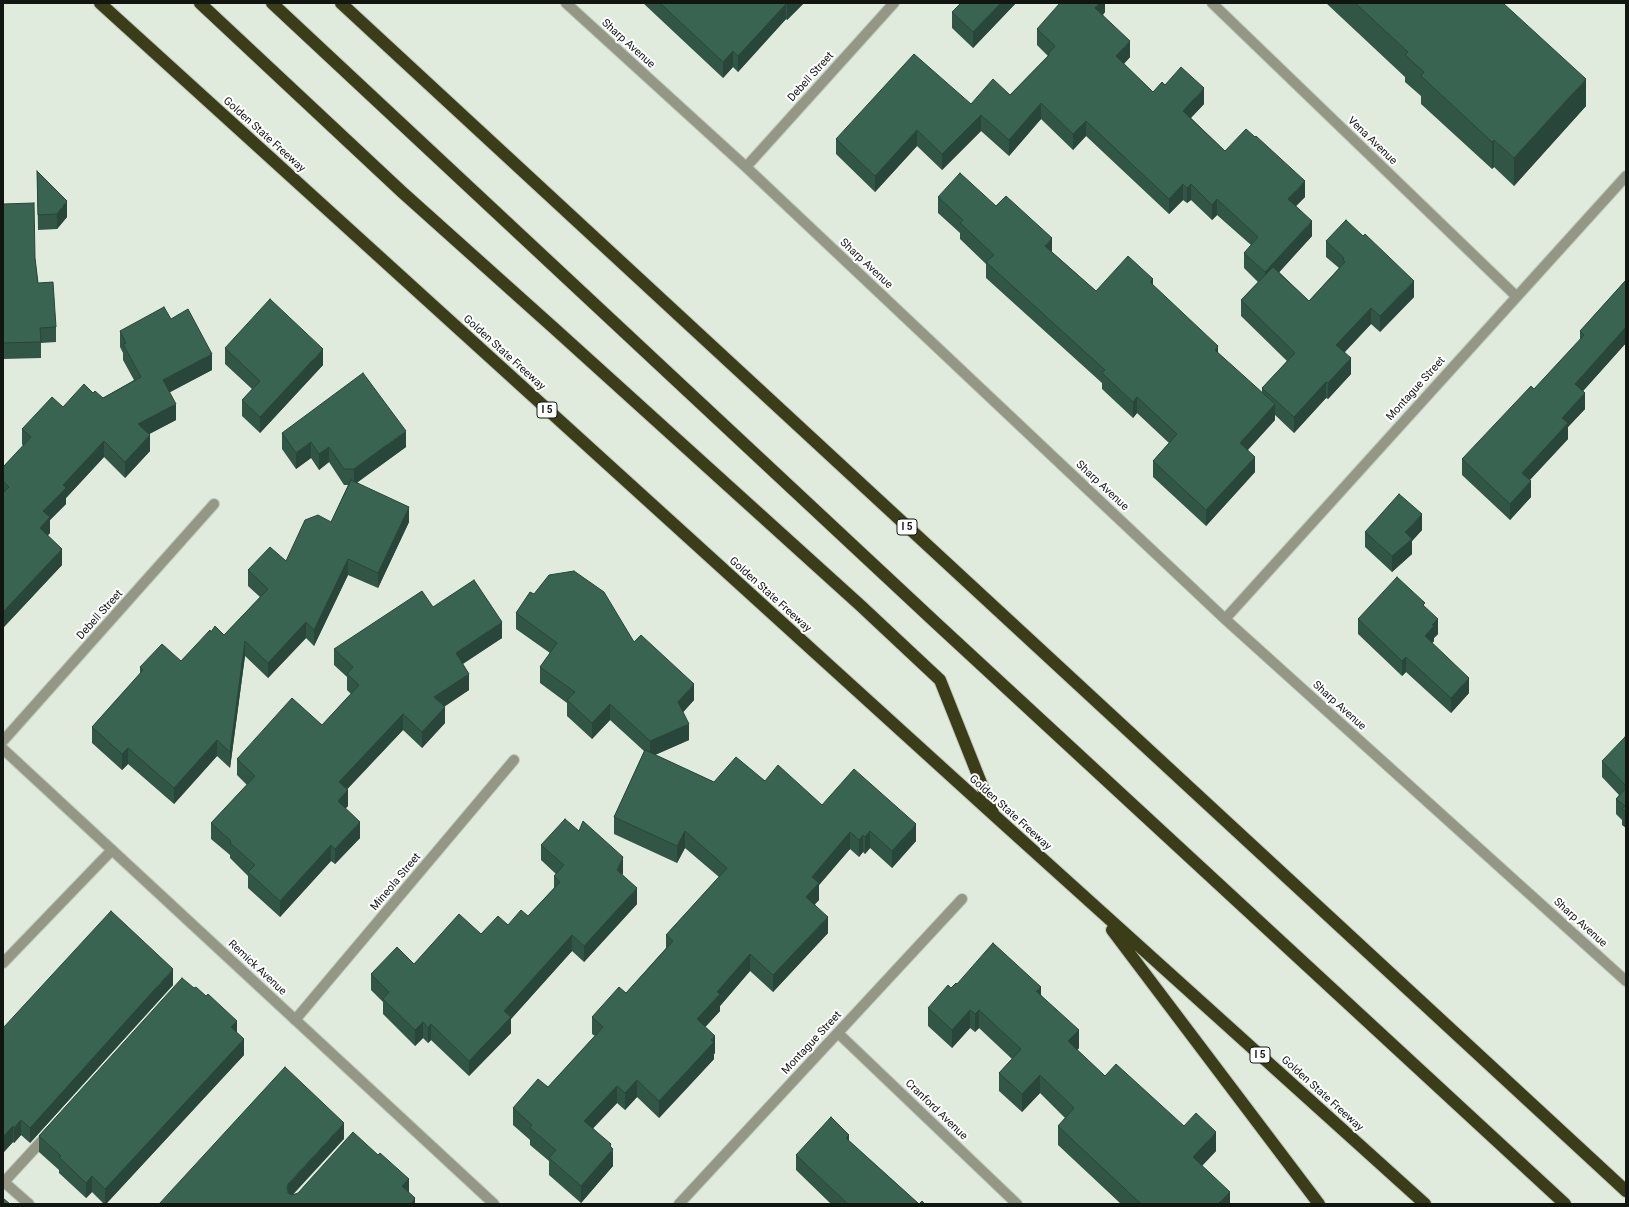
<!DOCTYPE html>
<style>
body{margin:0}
#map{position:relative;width:1629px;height:1207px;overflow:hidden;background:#e0ebdd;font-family:Roboto,sans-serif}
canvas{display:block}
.frame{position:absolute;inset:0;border:4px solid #121611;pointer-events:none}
</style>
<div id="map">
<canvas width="1629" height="1207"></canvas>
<div class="frame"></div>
</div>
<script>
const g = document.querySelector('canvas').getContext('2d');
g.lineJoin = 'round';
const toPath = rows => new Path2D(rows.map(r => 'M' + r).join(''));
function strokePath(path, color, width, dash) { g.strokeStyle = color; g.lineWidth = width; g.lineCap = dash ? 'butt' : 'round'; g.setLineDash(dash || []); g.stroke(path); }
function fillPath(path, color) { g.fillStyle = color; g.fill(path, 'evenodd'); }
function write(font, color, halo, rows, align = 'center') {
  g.font = font + ' Roboto,sans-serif'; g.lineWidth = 4; g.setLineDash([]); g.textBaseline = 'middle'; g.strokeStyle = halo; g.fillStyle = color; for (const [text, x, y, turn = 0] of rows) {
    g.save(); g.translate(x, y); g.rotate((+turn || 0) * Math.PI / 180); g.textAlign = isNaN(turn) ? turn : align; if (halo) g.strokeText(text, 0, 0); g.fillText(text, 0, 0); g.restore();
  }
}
const lane = toPath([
 [3,963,112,850]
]);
const street = toPath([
 [566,3,746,167,1225,619,1626,981],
 [1212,3,1516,296],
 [746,167,894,3],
 [1225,619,1626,176],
 [3,741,214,504],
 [3,749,494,1204],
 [295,1020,514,760],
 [838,1033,1017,1204],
 [4,1182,29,1204],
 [3,1183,49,1133],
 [679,1204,962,899]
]);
const highway = toPath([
 [100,3,995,816,1425,1204],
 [200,3,402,192,556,330,861,606,940,680,993,813],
 [272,3,936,623,1565,1204],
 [341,3,1626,1191],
 [1112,930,1319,1204]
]);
strokePath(lane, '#bfc9bc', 12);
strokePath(street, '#bfc9bc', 12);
strokePath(highway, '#bfc9bc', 14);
strokePath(lane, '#949785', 10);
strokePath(street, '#949785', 10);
strokePath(highway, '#3a3d18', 12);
fillPath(toPath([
 [643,3,804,3,787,20,786,19,738,72,733,67,723,78],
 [1016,3,973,48,952,28,952,12],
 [1105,3,1105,12,1103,15,1130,57,1124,64,1153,92,1165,85,1204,104,1191,118,1225,151,1305,197,1296,206,1312,236,1279,272,1309,301,1339,268,1326,257,1326,241,1414,297,1380,332,1371,324,1345,352,1351,374,1328,399,1326,398,1294,433,1275,415,1275,420,1248,450,1255,472,1206,526,1153,477,1153,461,1169,443,1137,413,1133,418,1102,389,1102,383,986,278,986,264,960,239,960,233,938,213,938,197,996,206,1052,252,1096,291,1153,285,1218,353,1262,393,1262,388,1287,361,1241,316,1241,300,1258,282,1244,268,1244,253,1251,245,1217,215,1212,220,1191,200,1187,203,1183,200,1169,214,1086,136,1073,150,1041,119,1009,156,981,131,942,170,917,146,875,192,836,154,836,139,971,104,1010,95,1048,56,1037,45,1037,29],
 [1326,3,1503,3,1586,106,1514,186,1494,167,1492,169,1421,104,1421,96,1405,82,1405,77],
 [37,171,67,217,57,229,38,230],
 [3,204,35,258,38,283,56,327,56,342,41,343,41,358,3,359],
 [1626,280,1626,343,1583,391,1585,409,1568,427,1568,439,1530,480,1531,497,1510,520,1462,475,1462,459,1534,389,1580,340,1580,331],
 [171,319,212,370,169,392,176,420,149,434,150,451,125,478,104,457,66,498,66,504,50,520,50,533,48,535,62,565,3,628,3,467,23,446,22,444,22,429,63,407,93,393,103,398,134,380,123,360,123,353,120,347,120,331],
 [225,348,323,365,260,433,242,416,242,400,252,389,225,364],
 [282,433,406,447,357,482,409,522,378,588,348,575,314,646,306,638,268,678,245,656,230,768,217,756,174,804,128,764,122,770,92,743,92,727,140,674,140,667,181,661,211,632,224,635,260,597,248,586,248,570,286,561,331,522,348,485,344,485,329,462,319,470,311,458,296,469,282,449],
 [1422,530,1412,541,1412,554,1392,572,1365,547,1365,532],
 [534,594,634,642,694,700,683,712,689,740,655,755,714,782,765,781,822,805,916,841,892,868,870,848,865,854,863,852,859,857,850,849,819,885,819,900,815,904,828,933,773,992,750,971,720,1006,720,1011,705,1027,715,1053,714,1054,714,1059,689,1086,659,1118,637,1097,625,1110,617,1103,593,1128,611,1147,613,1166,581,1203,549,1175,549,1161,530,1145,530,1140,513,1125,513,1108,548,1087,595,1036,592,1034,592,1017,626,993,666,948,666,935,719,877,685,848,677,863,614,834,614,817,644,751,610,720,592,739,567,716,567,703,540,683,540,667,550,653,516,629,516,613],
 [433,607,502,638,463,664,469,690,444,707,445,723,422,748,403,730,347,789,348,806,345,808,360,838,335,864,331,861,280,917,248,888,248,876,230,858,230,855,211,839,211,823,247,785,237,775,237,759,322,725,351,694,347,690,347,677,334,665,334,649],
 [1425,607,1438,634,1434,638,1434,641,1432,643,1469,693,1451,713,1406,672,1402,676,1358,634,1358,619],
 [1626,739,1626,828,1622,825,1622,820,1616,814,1616,799,1619,795,1602,777,1602,761],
 [541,845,623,873,622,875,637,904,584,962,572,951,511,1019,511,1033,469,1076,431,1040,428,1043,423,1038,415,1046,383,1014,383,1002,371,990,371,974,414,964,481,934,508,925,528,916,554,888,554,876,556,874,541,860],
 [957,984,1041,995,1079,1048,1077,1050,1105,1076,1184,1126,1216,1151,1202,1166,1230,1204,1121,1204,1058,1145,1058,1126,1065,1118,1040,1093,1022,1112,999,1091,999,1073,1012,1059,979,1028,975,1032,970,1028,952,1048,928,1026,928,1008],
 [173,985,30,1143,21,1135,14,1143,13,1142,3,1153,3,1028],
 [237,1033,244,1055,106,1204,104,1204,92,1192,86,1198,59,1173,59,1170,39,1152,39,1136],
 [849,1141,919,1204,925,1204,831,1204,796,1170,796,1155]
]), '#315646');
fillPath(toPath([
 [789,3,804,3,787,20,787,5],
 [1001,3,1016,3,973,48,973,32],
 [1099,3,1105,3,1105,12,1095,23,1095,8],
 [786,4,786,19,738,72,738,56],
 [1130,41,1130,57,1116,72,1116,56],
 [733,51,733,67,723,78,723,62],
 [1586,79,1586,106,1514,186,1514,158],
 [1204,88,1204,104,1183,126,1183,111],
 [1041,103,1041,119,1009,156,1009,140],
 [981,115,981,131,942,170,942,154],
 [1086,121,1086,136,1073,150,1073,134],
 [917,130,917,146,875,192,875,176],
 [1494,140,1494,167,1492,169,1492,142],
 [1305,181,1305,197,1288,214,1288,199],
 [1183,184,1183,200,1169,214,1169,199],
 [1191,184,1191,200,1187,203,1187,188],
 [1217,199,1217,215,1212,220,1212,205],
 [67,201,67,217,57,229,57,214],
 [1312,221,1312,236,1265,288,1265,272],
 [1052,238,1052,254,1045,246],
 [1153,279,1153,295,1150,282],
 [1414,281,1414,297,1380,332,1380,316],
 [1371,308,1371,324,1336,361,1336,345],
 [1626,327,1626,343,1575,400,1575,384],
 [1218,346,1218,362,1215,350],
 [323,349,323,365,260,433,260,417],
 [212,354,212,370,163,396,163,380],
 [1351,358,1351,374,1328,399,1328,383],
 [1326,382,1326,398,1294,433,1294,417],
 [1585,393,1585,409,1568,427,1568,439,1522,488,1522,473,1562,418],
 [1137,397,1137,413,1133,418,1133,402],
 [176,404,176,420,138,440,138,424],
 [1275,404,1275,420,1240,458,1240,443],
 [406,431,406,447,354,485,354,469],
 [150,435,150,451,125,478,125,462],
 [104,441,104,457,66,498,66,504,50,520,50,533,40,544,40,528,43,511,63,485],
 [311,442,311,458,296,469,296,453],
 [329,447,329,462,319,470,319,454],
 [1255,457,1255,472,1206,526,1206,510],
 [1531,481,1531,497,1510,520,1510,504],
 [409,507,409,522,378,588,378,573],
 [1422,514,1422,530,1412,541,1412,554,1392,572,1392,556,1405,532],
 [62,549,62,565,3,628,3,612],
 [348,559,348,575,314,646,314,630],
 [1438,619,1438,634,1434,638,1434,641,1425,651,1425,636,1432,625],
 [306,622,306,638,268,678,268,663],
 [502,622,502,638,456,668,456,653],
 [245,641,245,656,230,768,230,752],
 [1406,657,1406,672,1402,676,1402,661],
 [469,674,469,690,434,713,434,697],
 [1469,678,1469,693,1451,713,1451,698],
 [694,684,694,700,678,718,678,702],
 [610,704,610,720,592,739,592,723],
 [445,707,445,723,422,748,422,732],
 [403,714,403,730,339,798,339,782],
 [689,724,689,740,650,757,650,741],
 [217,740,217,756,174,804,174,788],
 [128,748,128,764,122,770,122,754],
 [348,790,348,806,338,817,338,801],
 [360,822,360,838,335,864,335,849],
 [916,824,916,841,892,868,892,851],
 [685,831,685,848,677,863,677,846],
 [870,831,870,848,865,854,865,837],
 [850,832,850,849,819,885,819,900,806,913,806,897,812,877],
 [863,835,863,852,859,857,859,840],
 [331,845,331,861,280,917,280,901],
 [623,857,623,873,617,886,617,870],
 [637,888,637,904,584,962,584,946],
 [828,917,828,933,773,992,773,975],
 [572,935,572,951,511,1019,511,1033,469,1076,469,1061,504,1011],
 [750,954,750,971,720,1006,720,1011,697,1036,697,1019,717,992],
 [173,969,173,985,30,1143,30,1128],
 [1041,987,1041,1005,1036,991],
 [970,1010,970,1028,952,1048,952,1030],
 [979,1010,979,1028,975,1032,975,1014],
 [237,1021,237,1036,231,1027],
 [423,1022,423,1038,415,1046,415,1030],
 [431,1024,431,1040,428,1043,428,1028],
 [1079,1030,1079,1048,1068,1060,1068,1041],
 [715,1036,715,1053,714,1054,714,1059,659,1118,659,1101],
 [244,1039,244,1055,106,1204,105,1204,105,1189],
 [1040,1075,1040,1093,1022,1112,1022,1094],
 [637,1080,637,1097,625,1110,625,1093],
 [617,1086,617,1103,584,1138,584,1121],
 [21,1120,21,1135,14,1143,14,1128],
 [344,1123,344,1139,288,1200,287,1187,288,1184],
 [13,1126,13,1142,3,1153,3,1137],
 [1216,1132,1216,1151,1193,1175,1193,1157],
 [849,1135,849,1150,846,1138],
 [611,1144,611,1152,613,1149,613,1166,581,1203,581,1186],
 [92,1176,92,1192,86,1198,86,1183],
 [409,1179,409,1195,402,1186],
 [1230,1192,1230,1204,1218,1204],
 [415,1198,415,1204,410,1204]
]), '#284639');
const building = toPath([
 [660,3,789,3,787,5,786,4,738,56,733,51,723,62,660,3],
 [961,3,1001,3,973,32,952,12,961,3],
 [1060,3,1099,3,1095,8,1130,41,1116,56,1153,92,1162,82,1165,85,1181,67,1204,88,1183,111,1225,151,1246,129,1255,137,1256,136,1305,181,1288,199,1312,221,1265,272,1244,253,1258,237,1217,199,1212,205,1191,184,1187,188,1183,184,1169,199,1086,121,1073,134,1041,103,1009,140,981,115,942,154,917,130,875,176,836,139,914,54,971,104,993,79,1010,95,1049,55,1048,54,1055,46,1037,29,1060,3],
 [1355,3,1503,3,1586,79,1514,158,1494,140,1492,142,1421,76,1424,72,1405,55,1408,52,1355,3],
 [37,171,67,201,57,214,38,215,37,171],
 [960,173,996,206,1006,196,1052,238,1045,246,1096,291,1128,256,1153,279,1150,282,1218,346,1215,350,1275,404,1240,443,1255,457,1206,510,1153,461,1177,434,1137,397,1133,402,1102,373,1105,370,986,262,994,255,960,223,963,220,938,197,960,173],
 [34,203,35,258,38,283,53,282,56,327,40,328,41,342,3,343,3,204,34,203],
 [1346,220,1363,236,1365,234,1414,281,1380,316,1371,308,1336,345,1351,358,1328,383,1326,382,1294,417,1262,388,1295,353,1241,300,1273,267,1309,301,1345,262,1343,260,1344,258,1326,241,1346,220],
 [1626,280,1626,327,1575,384,1585,393,1562,418,1568,423,1522,473,1531,481,1510,504,1462,459,1531,386,1534,389,1584,335,1580,331,1626,280],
 [270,299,323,349,260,417,242,400,260,381,225,348,270,299],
 [164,307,171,319,188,309,212,354,163,380,176,404,138,424,150,435,125,462,104,441,63,485,66,488,43,511,50,517,40,528,62,549,3,612,3,493,9,487,3,481,3,467,31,437,22,429,52,397,63,407,84,384,93,393,95,391,103,398,141,377,123,344,126,343,120,331,164,307],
 [363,373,406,431,354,469,344,469,329,447,319,454,311,442,296,453,282,433,363,373],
 [351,480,409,507,378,573,348,559,314,630,306,622,268,663,245,641,230,752,217,740,174,788,128,748,122,754,92,727,143,670,140,667,162,644,181,661,210,630,211,632,215,626,224,635,268,589,248,570,270,547,286,561,305,520,318,515,331,522,351,480],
 [1399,494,1422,514,1405,532,1412,539,1392,556,1365,532,1399,494],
 [574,571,604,592,634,642,641,635,694,684,678,702,689,724,650,741,610,704,592,723,567,700,575,692,540,667,557,643,516,613,530,592,534,594,549,575,574,571],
 [1397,577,1425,603,1423,605,1438,619,1432,625,1434,626,1425,636,1469,678,1451,698,1406,657,1402,661,1358,619,1397,577],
 [474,580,502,622,456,653,469,674,434,697,445,707,422,732,403,714,339,782,348,790,338,801,360,822,335,849,331,845,280,901,248,872,255,865,230,843,231,841,211,823,255,776,237,759,292,698,322,725,359,685,347,674,353,667,334,649,422,591,433,607,474,580],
 [1625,737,1626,739,1626,786,1602,761,1625,737],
 [645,750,714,782,736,757,765,781,778,765,822,805,854,769,916,824,892,851,870,831,865,837,863,835,859,840,850,832,812,877,819,883,806,897,828,917,773,975,750,954,717,992,720,994,697,1019,715,1036,711,1040,714,1042,689,1069,659,1101,637,1080,625,1093,617,1086,584,1121,611,1144,610,1146,613,1149,581,1186,549,1158,556,1150,530,1128,532,1125,513,1108,538,1079,548,1087,603,1027,592,1017,619,987,626,993,673,941,666,935,727,868,685,831,677,846,614,817,645,750],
 [1626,788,1626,812,1622,809,1625,806,1616,799,1626,788],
 [565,819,579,831,583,821,623,857,617,870,637,888,584,946,572,935,504,1011,511,1017,469,1061,431,1024,428,1028,423,1022,415,1030,383,999,389,992,371,974,397,947,414,964,459,914,481,934,498,916,508,925,521,910,528,916,560,882,554,876,564,865,541,845,565,819],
 [111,911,173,969,30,1128,21,1120,14,1128,13,1126,3,1137,3,1028,111,911],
 [993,943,1041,987,1036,991,1079,1030,1068,1041,1105,1076,1116,1064,1184,1126,1196,1113,1216,1132,1193,1157,1230,1192,1218,1204,1141,1204,1058,1126,1074,1108,1040,1075,1022,1094,999,1073,1021,1049,979,1010,975,1014,970,1010,952,1030,928,1008,948,985,951,988,956,983,957,984,993,943],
 [182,978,194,988,196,987,206,996,208,994,237,1021,231,1027,244,1039,105,1189,92,1176,86,1183,59,1157,61,1156,39,1136,182,978],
 [285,1067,344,1123,288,1184,287,1187,288,1193,292,1195,298,1193,353,1132,378,1155,380,1153,409,1179,402,1186,415,1198,410,1204,159,1204,285,1067],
 [831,1117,849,1135,846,1138,919,1204,922,1201,925,1204,848,1204,796,1155,831,1117],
 [3,1198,10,1204,3,1204,3,1198]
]);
fillPath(building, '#396451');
strokePath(building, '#284639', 1);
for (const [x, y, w] of [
 [547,410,20],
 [907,527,20],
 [1260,1055,20]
]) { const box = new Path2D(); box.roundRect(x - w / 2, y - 8, w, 16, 3); g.fillStyle = '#fff'; g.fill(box); strokePath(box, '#121611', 1); }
write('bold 10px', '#121611', null, [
 ["I 5",547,410],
 ["I 5",907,527],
 ["I 5",1260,1055]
]);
write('11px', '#121611', '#fff', [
 ["Sharp Avenue",628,44,42],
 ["Debell Street",811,77,-48],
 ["Golden State Freeway",264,135,42],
 ["Vena Avenue",1372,141,44],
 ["Sharp Avenue",866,264,43],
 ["Golden State Freeway",504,353,42],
 ["Montague Street",1416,389,-48],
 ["Sharp Avenue",1102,486,43],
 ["Golden State Freeway",770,595,42],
 ["Debell Street",100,615,-48],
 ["Sharp Avenue",1339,706,42],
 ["Golden State Freeway",1010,813,42],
 ["Mineola Street",396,882,-50],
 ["Sharp Avenue",1580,923,42],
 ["Remick Avenue",257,968,43],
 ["Montague Street",812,1043,-47],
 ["Golden State Freeway",1322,1094,42],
 ["Cranford Avenue",936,1110,44]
]);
</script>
